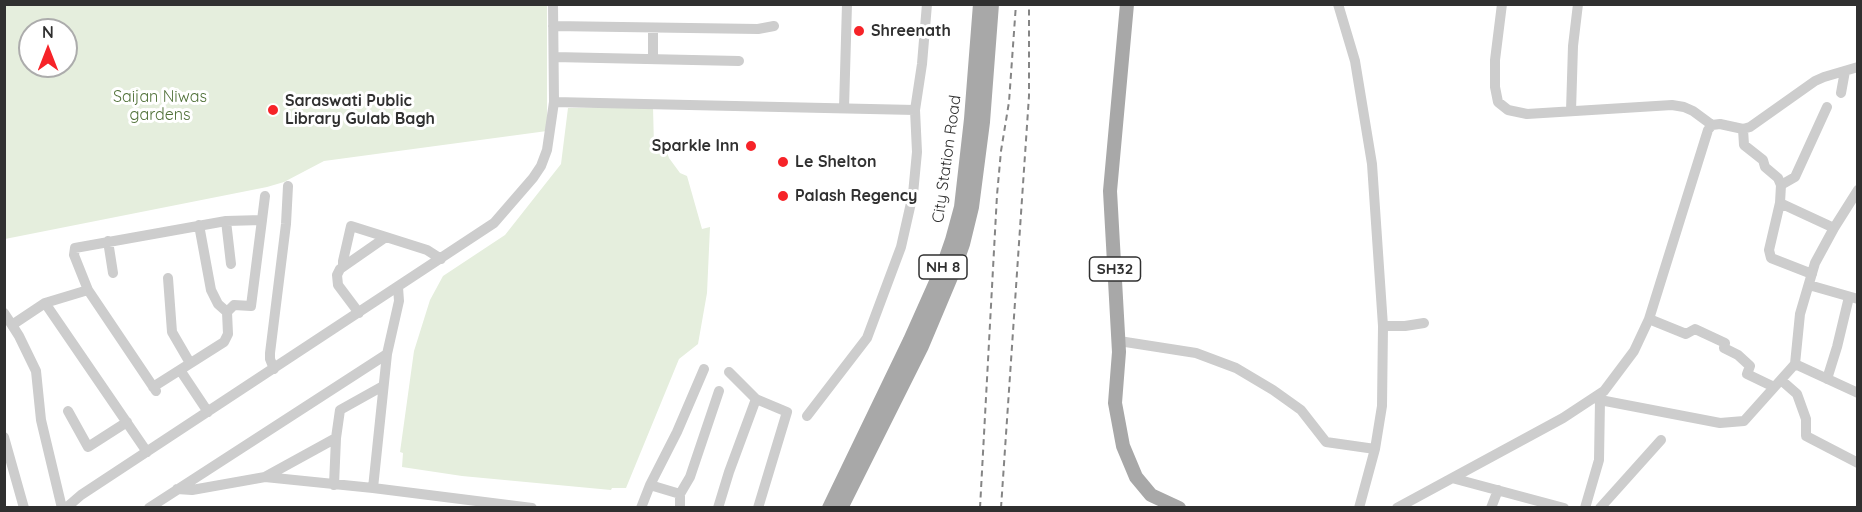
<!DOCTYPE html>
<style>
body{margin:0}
#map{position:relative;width:1862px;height:512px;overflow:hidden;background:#fff;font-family:Quicksand,sans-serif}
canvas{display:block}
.frame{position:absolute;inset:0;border:6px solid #303030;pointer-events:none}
.north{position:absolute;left:18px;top:18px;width:60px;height:60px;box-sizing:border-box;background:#fff;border:2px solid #acacac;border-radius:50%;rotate:0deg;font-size:16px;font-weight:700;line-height:24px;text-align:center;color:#303030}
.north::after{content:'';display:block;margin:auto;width:21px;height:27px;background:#f62328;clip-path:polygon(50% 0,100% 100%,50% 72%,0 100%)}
</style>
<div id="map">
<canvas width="1862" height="512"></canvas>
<div class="frame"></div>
<div class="north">N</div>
</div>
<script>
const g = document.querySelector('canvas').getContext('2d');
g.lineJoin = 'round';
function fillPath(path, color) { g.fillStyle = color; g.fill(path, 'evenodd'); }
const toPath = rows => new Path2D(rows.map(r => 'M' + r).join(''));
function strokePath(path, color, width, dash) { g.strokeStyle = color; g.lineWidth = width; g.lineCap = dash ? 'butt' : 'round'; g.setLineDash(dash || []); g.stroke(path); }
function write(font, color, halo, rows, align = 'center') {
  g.font = font + ' Quicksand,sans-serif'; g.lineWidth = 6; g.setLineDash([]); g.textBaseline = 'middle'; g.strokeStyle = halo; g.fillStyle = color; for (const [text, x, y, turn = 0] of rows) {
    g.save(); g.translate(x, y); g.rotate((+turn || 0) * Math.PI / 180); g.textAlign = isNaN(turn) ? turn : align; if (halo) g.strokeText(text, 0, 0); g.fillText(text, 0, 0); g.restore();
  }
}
fillPath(toPath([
 [5,5,547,5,547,131,324,161,284,182,267,187,5,239],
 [30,30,66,30,66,66,30,66],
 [653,107,654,146,665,147,669,158,680,173,687,176,702,229,710,227,707,293,698,344,679,359,626,488,612,488,611,490,462,476,402,467,403,453,400,452,414,351,430,300,443,276,505,235,561,164,568,108]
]), '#e5eedd');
strokePath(toPath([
 [1338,4,1355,61,1372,164,1383,326,1382,406,1375,449,1359,508],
 [1502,4,1495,60,1495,87,1498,102,1508,110,1527,114,1672,105,1684,107,1693,111,1712,125],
 [553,26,758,29,774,26],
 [653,28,653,58],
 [554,57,739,61],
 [1841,93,1845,71],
 [554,102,915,110],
 [844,108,847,4],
 [1571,111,1573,46,1578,4],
 [1743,129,1744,145,1763,160,1765,167,1778,178,1781,185,1780,203,1834,228,1815,263,1800,314,1795,364],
 [1781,185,1795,177,1827,107],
 [1780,203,1769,250,1771,258,1812,274],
 [262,220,265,196],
 [226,221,231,264],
 [1834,228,1858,190],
 [108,241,113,273],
 [343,267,343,261,351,226,386,237],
 [168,278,172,332,190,363],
 [1809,285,1858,299],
 [45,303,147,452],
 [4,313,12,325],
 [359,313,338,285,337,275,340,269,386,237,427,250,441,259],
 [1649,319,1686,334,1695,329,1725,343,1724,348,1738,355,1750,366,1747,374,1774,387],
 [1383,326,1405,326,1424,323],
 [1119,341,1196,353,1236,368,1273,390,1301,410,1326,442,1375,449],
 [387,354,373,488,532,508],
 [274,369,270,359,270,353,286,224,288,186],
 [180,370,208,412],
 [729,372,756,399,787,412,758,508],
 [1827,379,1837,347,1849,297],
 [1781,380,1797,394,1806,419,1806,436,1858,463],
 [153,387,224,342,228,334,227,312,218,304,211,290,199,225],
 [156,391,88,290,74,255,75,248,226,221,262,220,251,306,234,305,227,312],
 [1596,397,1600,400,1720,423,1744,421,1795,364,1858,393],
 [68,411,88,447,127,422],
 [807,416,867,338,901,247,913,194,917,152,915,110,922,64,927,4],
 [4,437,24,508],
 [265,477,336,438,340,410,383,386],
 [1452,478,1564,508],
 [334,485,336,438],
 [650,485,677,432,704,369],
 [177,489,192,490,265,477,373,488],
 [62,508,41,420,36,371,19,336,12,325,45,303,88,290],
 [66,508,81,495,494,223,533,178,541,166,547,150,554,102,553,4],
 [149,508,387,354,399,301,398,287],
 [641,508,650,485,680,494,690,477,719,391],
 [680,508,680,494],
 [718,508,729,472,756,399],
 [1397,508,1563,418,1604,391,1634,351,1649,319,1708,130,1712,125,1720,124,1743,129,1750,127,1815,81,1824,77,1858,67],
 [1491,508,1498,490],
 [1585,508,1599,460,1600,400],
 [1600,508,1661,440]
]), '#cdcdcd', 10);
strokePath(toPath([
 [1127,4,1110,191,1119,352,1115,403,1123,446,1136,477,1151,495,1179,508],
 [829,508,910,340,943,266,952,240,961,207,971,119,980,4],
 [841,508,922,346,954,270,963,244,972,207,983,122,992,4]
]), '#a8a8a8', 14);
strokePath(toPath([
 [980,508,997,195,1001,151,1009,102,1016,4],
 [1001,508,1029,96,1029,4]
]), '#858585', 2, [6, 4.5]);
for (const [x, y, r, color] of [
 [859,31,6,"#f62328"],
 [273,110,6,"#f62328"],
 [751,146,6,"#f62328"],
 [783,162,6,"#f62328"],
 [783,196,6,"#f62328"]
]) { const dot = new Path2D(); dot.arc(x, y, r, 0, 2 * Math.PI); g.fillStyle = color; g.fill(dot); strokePath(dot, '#fff', 2); }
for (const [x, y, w] of [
 [943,267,48],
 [1115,269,51]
]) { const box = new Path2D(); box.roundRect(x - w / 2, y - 12, w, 24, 4.5); g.fillStyle = '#fff'; g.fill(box); strokePath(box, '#303030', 1.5); }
write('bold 15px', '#303030', null, [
 ["NH 8",943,267],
 ["SH32",1115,269]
]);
write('bold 16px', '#303030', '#fff', [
 ["Shreenath",871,31],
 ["Saraswati Public",285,101],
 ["Library Gulab Bagh",285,119],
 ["Sparkle Inn",739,146,"right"],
 ["Le Shelton",795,162],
 ["Palash Regency",795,196]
], 'left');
write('16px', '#507138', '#fff', [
 ["Saijan Niwas",160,97],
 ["gardens",160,115]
]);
write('16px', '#303030', '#fff', [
 ["City Station Road",947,159,-82]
]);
</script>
